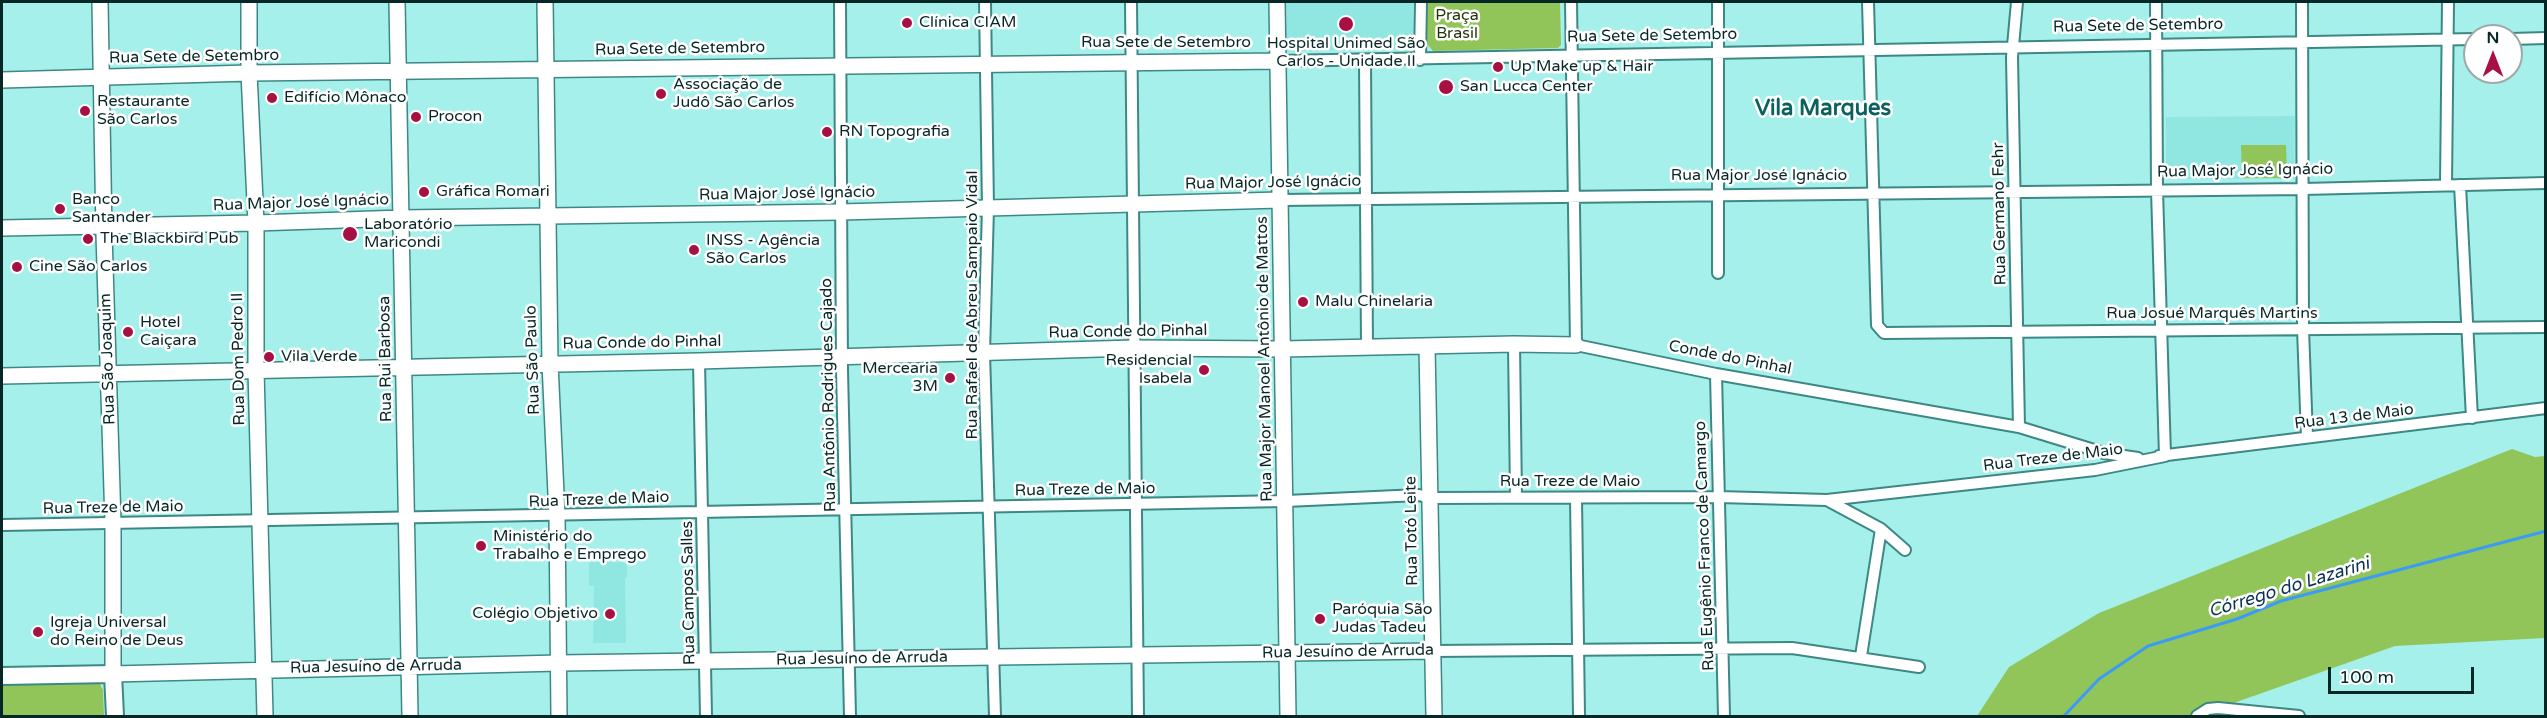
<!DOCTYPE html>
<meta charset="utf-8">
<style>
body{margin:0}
#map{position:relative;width:2547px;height:718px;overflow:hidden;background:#a5f0eb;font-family:"Varela Round",sans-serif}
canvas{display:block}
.frame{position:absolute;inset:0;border:3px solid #072726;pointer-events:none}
.north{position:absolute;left:2463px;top:24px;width:60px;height:60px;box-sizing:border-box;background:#fff;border:2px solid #9ca9a8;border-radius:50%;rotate:0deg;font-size:16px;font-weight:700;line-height:24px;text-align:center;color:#072726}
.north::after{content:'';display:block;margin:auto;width:21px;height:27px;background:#a71042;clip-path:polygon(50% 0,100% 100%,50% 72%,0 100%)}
.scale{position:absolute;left:2328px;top:667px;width:146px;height:27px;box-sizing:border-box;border:3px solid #072726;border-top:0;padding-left:8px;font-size:18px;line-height:21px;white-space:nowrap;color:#072726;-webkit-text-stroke:4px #fff;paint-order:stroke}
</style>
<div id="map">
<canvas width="2547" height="718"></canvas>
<div class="frame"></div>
<div class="north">N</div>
<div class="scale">100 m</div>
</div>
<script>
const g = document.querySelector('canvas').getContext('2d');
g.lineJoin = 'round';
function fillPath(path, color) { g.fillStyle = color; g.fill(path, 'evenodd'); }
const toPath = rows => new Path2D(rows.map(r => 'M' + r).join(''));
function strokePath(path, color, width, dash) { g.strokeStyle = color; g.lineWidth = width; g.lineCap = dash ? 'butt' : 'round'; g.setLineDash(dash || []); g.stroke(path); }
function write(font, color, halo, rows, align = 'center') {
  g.font = font + ' "Varela Round",sans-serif'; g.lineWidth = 5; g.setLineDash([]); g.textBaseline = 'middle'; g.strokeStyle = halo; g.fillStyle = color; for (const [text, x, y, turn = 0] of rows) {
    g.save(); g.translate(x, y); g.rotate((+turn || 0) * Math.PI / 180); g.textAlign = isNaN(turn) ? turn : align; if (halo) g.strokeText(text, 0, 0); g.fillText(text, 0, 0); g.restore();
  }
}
fillPath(toPath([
 [1280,2,1413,2,1413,48,1279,52],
 [2295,116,2294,179,2166,179,2166,117],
 [589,562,623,562,627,565,627,577,625,578,626,643,593,643,594,586,589,586]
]), '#90e7e2');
fillPath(toPath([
 [1427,2,1560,2,1561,45,1558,48,1433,51,1427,44],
 [2241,145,2286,145,2287,178,2242,178],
 [2512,449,2535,457,2545,456,2545,638,2395,646,2197,716,1977,716,2009,667,2099,613],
 [100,684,103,690,104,716,2,716,2,685]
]), '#91c559');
strokePath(toPath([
 [2064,716,2099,679,2148,646,2237,619,2281,601,2546,531]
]), '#3b9bf7', 3);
const street = toPath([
 [840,2,842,370,850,716],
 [985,2,988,208,984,353,995,716],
 [1131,2,1138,716],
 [1571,2,1576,345,1716,374,2019,427,2104,453,2138,458],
 [1718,2,1718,273],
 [1868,2,1877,325,1884,333,2546,327],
 [2017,2,2012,57,2019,427],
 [2156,2,2157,190,2165,456],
 [2302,2,2303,329,2307,437],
 [2511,39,2546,38],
 [1365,60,1367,346],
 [1420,60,1421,2],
 [1277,61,2475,39],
 [2446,184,2448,2],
 [2460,185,2472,418],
 [1280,200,2304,189,2546,183],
 [1514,344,1516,497],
 [699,361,706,716],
 [1716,374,1724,716],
 [2159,456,2546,408],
 [1576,498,1579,716],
 [1827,500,1881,529,1905,550],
 [2,525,1286,501,1419,495,1430,498,1719,497,1827,500,2095,470,2165,456],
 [1433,651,1792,648,1919,667],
 [1861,656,1881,529],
 [2197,716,2208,709,2218,708,2299,716]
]);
const secondary = toPath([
 [100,2,104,234,113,523,113,674,559,663,1433,651],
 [249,2,249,73,256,223,256,370,265,716],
 [397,2,410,716],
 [545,2,550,363,557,516,559,716],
 [1277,2,1288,716],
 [2,80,249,73,1277,61],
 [2,228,256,223,402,218,841,212,1280,200],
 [1427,346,1434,716],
 [2,376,699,361,1133,348,1283,349,1514,344,1576,345]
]);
const primary = toPath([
 [2,676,113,674,115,716]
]);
strokePath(street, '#3d8884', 14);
strokePath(secondary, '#3d8884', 18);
strokePath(primary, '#3d8884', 20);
strokePath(street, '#fff', 10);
strokePath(secondary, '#fff', 15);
strokePath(primary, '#fff', 16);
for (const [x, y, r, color] of [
 [907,23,6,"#a71042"],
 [1346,24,8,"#a71042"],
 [1498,67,6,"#a71042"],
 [1446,87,8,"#a71042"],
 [661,94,6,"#a71042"],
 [272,98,6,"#a71042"],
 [85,111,6,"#a71042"],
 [416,117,6,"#a71042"],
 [827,132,6,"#a71042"],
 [424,192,6,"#a71042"],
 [60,209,6,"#a71042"],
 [350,234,8,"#a71042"],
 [88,239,6,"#a71042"],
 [694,250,6,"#a71042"],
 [17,267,6,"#a71042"],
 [1303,302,6,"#a71042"],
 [128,332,6,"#a71042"],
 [269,357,6,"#a71042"],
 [1204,370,6,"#a71042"],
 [950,378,6,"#a71042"],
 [481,546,6,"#a71042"],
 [610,614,6,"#a71042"],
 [1320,619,6,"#a71042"],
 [38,632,6,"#a71042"]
]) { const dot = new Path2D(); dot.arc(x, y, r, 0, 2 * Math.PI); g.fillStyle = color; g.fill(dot); strokePath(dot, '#fff', 2); }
write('16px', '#1f3403', '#fff', [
 ["Praça",1457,16],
 ["Brasil",1457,34]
]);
write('16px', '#072726', '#fff', [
 ["Clínica CIAM",919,23],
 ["Hospital Unimed São",1346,44,"center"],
 ["Carlos - Unidade II",1346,62,"center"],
 ["Up Make up & Hair",1510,67],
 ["Associação de",673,85],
 ["Judô São Carlos",673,103],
 ["San Lucca Center",1460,87],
 ["Edifício Mônaco",284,98],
 ["Restaurante",97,102],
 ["São Carlos",97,120],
 ["Procon",428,117],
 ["RN Topografia",839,132],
 ["Gráfica Romari",436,192],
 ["Banco",72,200],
 ["Santander",72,218],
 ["Laboratório",364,225],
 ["Maricondi",364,243],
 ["The Blackbird Pub",100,239],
 ["INSS - Agência",706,241],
 ["São Carlos",706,259],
 ["Cine São Carlos",29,267],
 ["Malu Chinelaria",1315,302],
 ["Hotel",140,323],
 ["Caiçara",140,341],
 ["Vila Verde",281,357],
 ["Residencial",1192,361,"right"],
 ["Isabela",1192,379,"right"],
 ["Mercearia",938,369,"right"],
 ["3M",938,387,"right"],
 ["Ministério do",493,537],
 ["Trabalho e Emprego",493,555],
 ["Paróquia São",1332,610],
 ["Judas Tadeu",1332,628],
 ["Colégio Objetivo",598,614,"right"],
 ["Igreja Universal",50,623],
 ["do Reino de Deus",50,641]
], 'left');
write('16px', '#072726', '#fff', [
 ["Rua Sete de Setembro",2138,26,-1],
 ["Rua Sete de Setembro",1652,36,-1],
 ["Rua Sete de Setembro",1166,43],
 ["Rua Sete de Setembro",680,49,-1],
 ["Rua Sete de Setembro",194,57,-1],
 ["Rua Major José Ignácio",2245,171,-1],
 ["Rua Major José Ignácio",1759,176],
 ["Rua Major José Ignácio",1273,183,-1],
 ["Rua Major José Ignácio",787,194,-1],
 ["Rua Major José Ignácio",301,203,-2],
 ["Rua Germano Fehr",2000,214,-91],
 ["Rua Rafael de Abreu Sampaio Vidal",973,305,-90],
 ["Rua Josué Marquês Martins",2212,314],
 ["Rua Conde do Pinhal",1128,332,-1],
 ["Rua Conde do Pinhal",642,343,-1],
 ["Conde do Pinhal",1730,358,11],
 ["Rua São Joaquim",108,359,-92],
 ["Rua Dom Pedro II",239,359,-91],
 ["Rua Rui Barbosa",386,359,-91],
 ["Rua Major Manoel Antônio de Mattos",1265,359,-91],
 ["Rua São Paulo",533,360,-92],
 ["Rua Antônio Rodrigues Cajado",829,395,-91],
 ["Rua 13 de Maio",2354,417,-7],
 ["Rua Treze de Maio",2053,458,-7],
 ["Rua Treze de Maio",1570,482],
 ["Rua Treze de Maio",1085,490,-1],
 ["Rua Treze de Maio",599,500,-2],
 ["Rua Treze de Maio",113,508,-1],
 ["Rua Totó Leite",1412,531,-91],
 ["Rua Eugênio Franco de Camargo",1705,546,-92],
 ["Rua Campos Salles",689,593,-91],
 ["Rua Jesuíno de Arruda",1348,652,-1],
 ["Rua Jesuíno de Arruda",862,659,-1],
 ["Rua Jesuíno de Arruda",376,667,-1]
]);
write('italic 18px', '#0a3154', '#fff', [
 ["Córrego do Lazarini",2289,588,-17]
]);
write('bold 22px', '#0a625f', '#fff', [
 ["Vila Marques",1823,109]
]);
</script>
